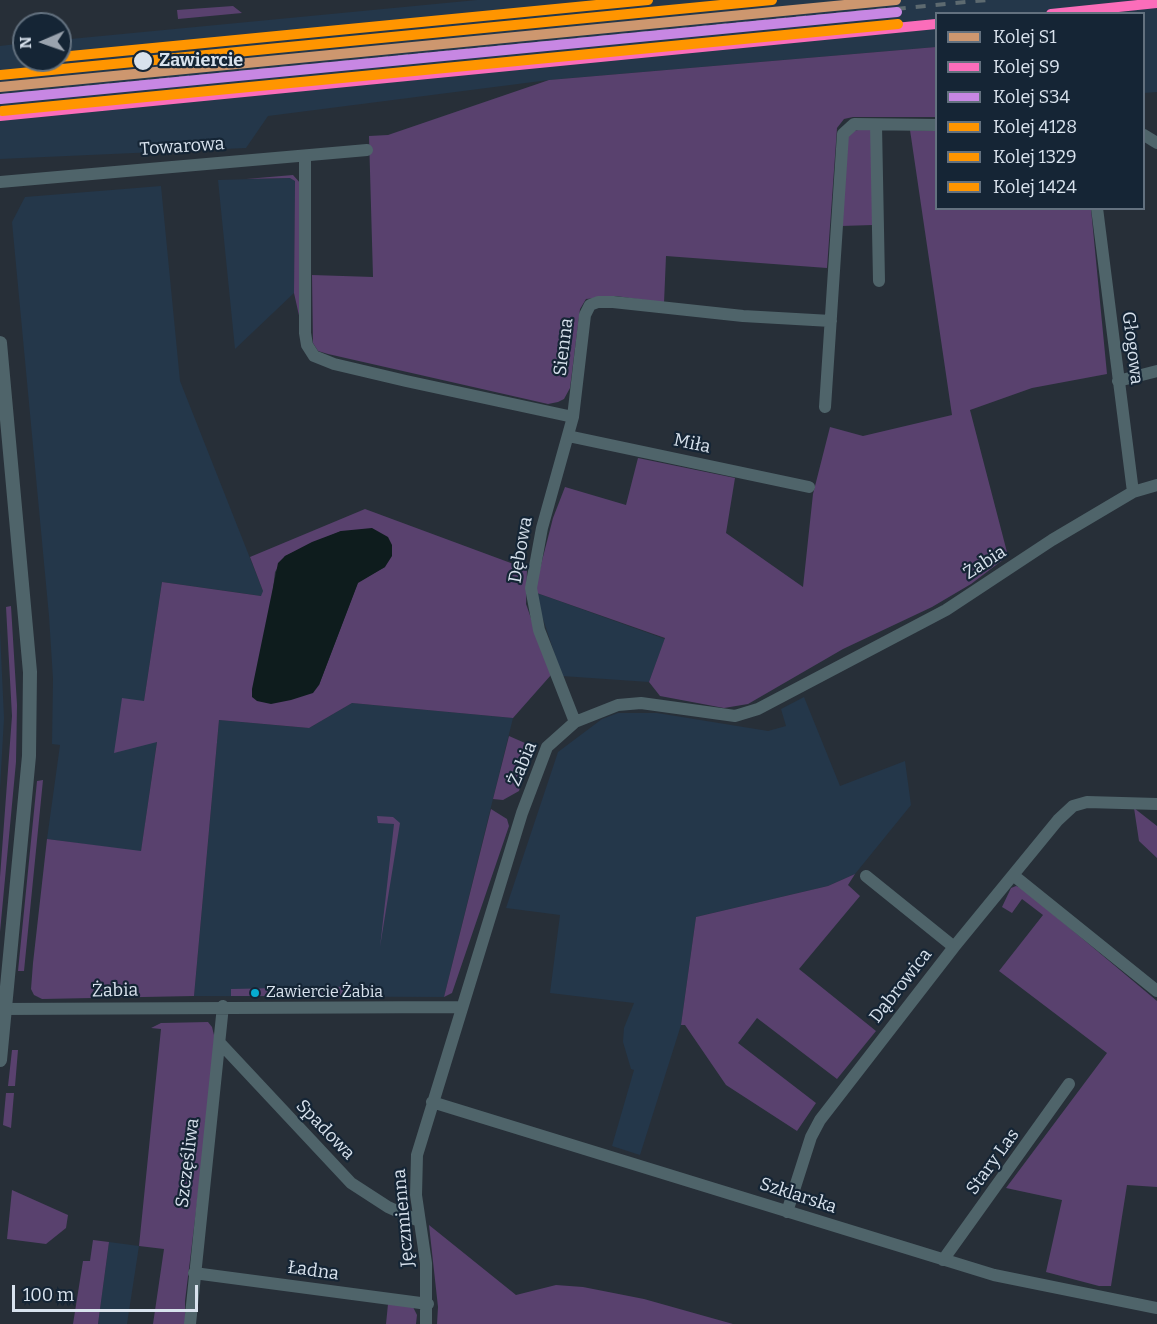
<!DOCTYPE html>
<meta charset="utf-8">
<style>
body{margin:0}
#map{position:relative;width:1157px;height:1324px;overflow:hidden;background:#272f38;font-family:Bitter,serif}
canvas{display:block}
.legend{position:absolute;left:935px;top:12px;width:210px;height:198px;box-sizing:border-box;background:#152535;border:2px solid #63717f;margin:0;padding:8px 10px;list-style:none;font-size:18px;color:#d8e2ed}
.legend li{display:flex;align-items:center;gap:12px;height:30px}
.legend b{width:30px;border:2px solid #63717f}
.north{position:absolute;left:12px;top:12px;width:60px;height:60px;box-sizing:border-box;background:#152535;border:2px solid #63717f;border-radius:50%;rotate:268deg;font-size:16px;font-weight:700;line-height:24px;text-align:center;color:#d8e2ed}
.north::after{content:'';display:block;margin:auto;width:21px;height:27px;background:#9aa3ae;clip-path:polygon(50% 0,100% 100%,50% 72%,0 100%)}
.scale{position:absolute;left:12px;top:1285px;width:186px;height:27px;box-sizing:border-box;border:3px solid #d8e2ed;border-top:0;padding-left:8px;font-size:18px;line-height:21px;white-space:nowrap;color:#d8e2ed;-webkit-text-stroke:4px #152535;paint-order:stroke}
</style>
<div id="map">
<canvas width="1157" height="1324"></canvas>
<ul class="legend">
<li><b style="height:8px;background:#cd976f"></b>Kolej S1</li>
<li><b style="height:8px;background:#fb6dba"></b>Kolej S9</li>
<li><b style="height:8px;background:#c787e3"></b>Kolej S34</li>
<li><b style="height:8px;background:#ff9500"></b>Kolej 4128</li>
<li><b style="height:8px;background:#ff9500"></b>Kolej 1329</li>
<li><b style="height:8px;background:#ff9500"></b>Kolej 1424</li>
</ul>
<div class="north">N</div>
<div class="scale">100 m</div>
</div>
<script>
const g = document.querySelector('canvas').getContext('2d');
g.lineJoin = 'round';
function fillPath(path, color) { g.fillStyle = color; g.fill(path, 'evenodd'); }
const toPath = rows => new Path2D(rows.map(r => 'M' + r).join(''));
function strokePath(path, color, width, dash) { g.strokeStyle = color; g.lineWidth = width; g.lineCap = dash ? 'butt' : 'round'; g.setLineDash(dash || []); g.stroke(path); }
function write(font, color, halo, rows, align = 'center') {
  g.font = font + ' Bitter,serif'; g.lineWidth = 4.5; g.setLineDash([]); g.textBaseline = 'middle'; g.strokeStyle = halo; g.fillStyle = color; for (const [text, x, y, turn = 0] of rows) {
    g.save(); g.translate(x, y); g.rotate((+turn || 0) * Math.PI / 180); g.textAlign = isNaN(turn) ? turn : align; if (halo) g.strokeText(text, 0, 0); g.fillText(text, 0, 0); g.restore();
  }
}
fillPath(toPath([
 [477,0,1157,0,1157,92,1144,93,1144,14,936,14,936,47,549,80,268,116,246,148,0,159,0,46,24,43,24,60,60,60,60,40],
 [291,178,295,181,294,293,235,349,218,180],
 [161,186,180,381,263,591,262,596,162,582,144,701,115,752,157,741,141,852,47,839,60,745,52,744,53,679,49,616,12,222,25,197],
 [534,592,665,639,649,682,562,676],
 [0,631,4,718,0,789],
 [804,697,840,786,905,761,911,805,855,874,828,886,696,917,681,1025,640,1155,612,1146,634,1070,631,1069,623,1042,624,1028,634,1003,550,993,560,915,506,908,558,752,602,719,618,713,657,713,768,731,786,726,781,709],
 [352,703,513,718,444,997,194,996,219,720,309,728],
 [109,1242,139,1246,127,1324,98,1324]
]), '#24374a');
fillPath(toPath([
 [233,6,242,13,178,19,177,10],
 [936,47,936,117,853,117,844,119,837,128,827,268,666,256,664,303,616,296,586,299,580,309,570,388,564,399,558,402,548,404,328,354,318,351,313,343,312,275,373,277,369,136,388,135,549,80],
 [871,128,873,225,841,226,848,136,852,131],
 [910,130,936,131,936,208,1091,209,1107,374,1032,388,970,410,1008,556,971,584,932,607,843,649,748,704,724,708,660,696,649,682,665,638,534,592,553,518,565,487,626,505,638,458,735,478,726,533,803,587,813,494,830,427,863,436,952,415],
 [293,175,301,184,300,320,294,293,295,181,290,178,246,179],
 [365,509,527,569,526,604,551,675,513,718,352,703,309,728,219,720,194,996,42,999,34,995,31,989,33,963,47,839,141,851,157,742,114,753,122,698,144,701,162,582,261,596,263,591,250,557],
 [341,531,385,567,358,582,319,685,272,598,275,572,285,556],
 [11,606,17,705,16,762,0,932,0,877,12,716,6,607],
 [509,736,525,743,529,755,519,791,503,800,493,799],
 [43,780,24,971,18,971,37,781],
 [1134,808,1157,826,1157,858,1139,841],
 [491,809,507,819,509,826,452,993,444,997],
 [377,816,393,817,400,823,380,947,394,824,378,823],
 [855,874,848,885,860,896,799,969,876,1031,837,1079,757,1018,738,1043,816,1103,797,1131,726,1085,685,1025,681,1025,696,917,828,886],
 [1016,886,1022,888,1157,1001,1157,1187,1127,1185,1111,1286,1099,1286,1046,1272,1062,1200,1006,1188,1107,1053,999,971,1043,915,1022,899,1012,913,1002,907,1011,888],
 [375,986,372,996,231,996,231,989],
 [208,1022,212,1027,215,1039,215,1056,185,1301,185,1324,153,1324,164,1249,139,1246,161,1029,151,1028,161,1023],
 [12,1050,18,1050,15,1086,8,1086],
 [6,1093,14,1093,11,1128,3,1125],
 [12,1190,68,1215,66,1228,46,1244,7,1239],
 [429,1225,516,1295,556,1285,583,1287,644,1299,733,1324,437,1324,438,1307],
 [93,1240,109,1242,98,1324,73,1324,83,1261,90,1261],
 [388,1304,413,1307,417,1315,416,1324,386,1324]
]), '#59416e');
fillPath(toPath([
 [372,528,388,537,392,545,392,556,385,567,358,583,319,685,313,693,291,700,271,704,257,701,252,697,252,689,278,563,285,556,312,542,341,531]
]), '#0e1c1d');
strokePath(toPath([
 [876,125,879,281],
 [1144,135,1157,143],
 [305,156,305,333,307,345,314,356,334,364,406,381,573,417],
 [0,182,367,150],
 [1097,208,1133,492],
 [1118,381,1157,371],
 [825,407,843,134,854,124,936,125],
 [568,436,809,487],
 [575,722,539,630,531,588,542,528,573,417,585,315,590,305,598,302,613,302,743,316,831,321],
 [1013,875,1157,991],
 [866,876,954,947],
 [0,1009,461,1007],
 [220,1043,351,1183,388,1207,419,1221],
 [432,1102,994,1275,1157,1308],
 [787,1212,811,1137,820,1120,954,947,1058,820,1073,806,1087,802,1157,804],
 [943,1260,1069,1084],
 [194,1273,428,1304],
 [190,1324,223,1006],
 [426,1324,426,1263,416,1195,417,1155,522,813,547,747,575,722,618,705,641,703,735,716,758,709,946,610,1052,540,1133,492,1157,485]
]), '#4f646a', 12);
strokePath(toPath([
 [0,343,30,672,29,756,0,1060]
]), '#4f646a', 14);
strokePath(toPath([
 [0,96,987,0]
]), '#5d6a70', 4, [10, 10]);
strokePath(toPath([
 [0,87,896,0]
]), '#cd976f', 10);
strokePath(toPath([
 [1051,14,1157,3],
 [0,116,936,24]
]), '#fb6dba', 10);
strokePath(toPath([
 [1,99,897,12]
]), '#c787e3', 10);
strokePath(toPath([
 [0,75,772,0]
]), '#ff9500', 10);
strokePath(toPath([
 [2,111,898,24]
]), '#ff9500', 10);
strokePath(toPath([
 [60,57,648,0]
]), '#ff9500', 10);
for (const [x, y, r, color] of [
 [143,61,10,"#d8e2ed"],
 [255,993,5,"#06acd0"]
]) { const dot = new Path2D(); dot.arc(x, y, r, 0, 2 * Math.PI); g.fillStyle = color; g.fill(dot); strokePath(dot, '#152535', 2); }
write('16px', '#d8e2ed', '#152535', [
 ["Zawiercie Żabia",266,993]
], 'left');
write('bold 18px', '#d8e2ed', '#152535', [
 ["Zawiercie",159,61]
], 'left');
write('18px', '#d8e2ed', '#152535', [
 ["Towarowa",182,147,-4],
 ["Sienna",564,347,-83],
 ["Głogowa",1132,348,83],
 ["Miła",692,444,12],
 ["Dębowa",521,550,-80],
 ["Żabia",985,563,-33],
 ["Żabia",523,764,-67],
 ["Dąbrowica",901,986,-52],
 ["Żabia",115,991,-1],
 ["Spadowa",325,1130,46],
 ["Stary Las",993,1162,-54],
 ["Szczęśliwa",188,1163,-83],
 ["Szklarska",798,1196,18],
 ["Jęczmienna",404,1218,-95],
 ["Ładna",313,1271,8]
]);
</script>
